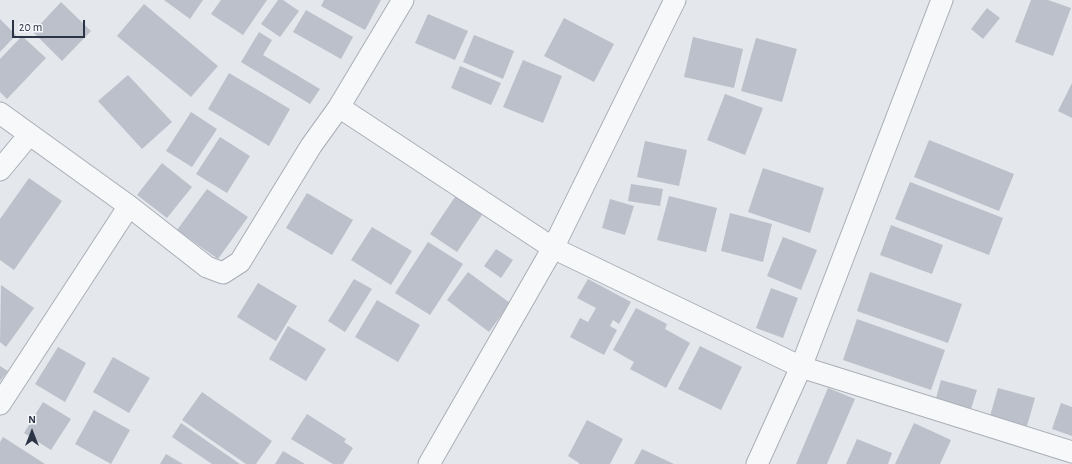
<!DOCTYPE html>
<style>
body{margin:0}
#map{position:relative;width:1072px;height:464px;overflow:hidden;background:#e4e7ec;font-family:"Alegreya Sans",sans-serif}
canvas{display:block}
.north{position:absolute;left:12px;top:412px;width:40px;height:40px;-webkit-text-stroke:3px #f4f6f9;paint-order:stroke;rotate:0deg;font-size:11px;font-weight:700;line-height:16px;text-align:center;color:#2b3445}
.north::after{content:'';display:block;margin:auto;width:14px;height:18px;background:#2b3445;clip-path:polygon(50% 0,100% 100%,50% 72%,0 100%)}
.scale{position:absolute;left:12px;top:20px;width:73px;height:18px;box-sizing:border-box;border:2px solid #2b3445;border-top:0;padding-left:5px;font-size:12px;line-height:14px;white-space:nowrap;color:#2b3445;-webkit-text-stroke:3px #f4f6f9;paint-order:stroke}
</style>
<div id="map">
<canvas width="1072" height="464"></canvas>
<div class="north">N</div>
<div class="scale">20 m</div>
</div>
<script>
const g = document.querySelector('canvas').getContext('2d');
g.lineJoin = 'round';
function fillPath(path, color) { g.fillStyle = color; g.fill(path, 'evenodd'); }
const toPath = rows => new Path2D(rows.map(r => 'M' + r).join(''));
function strokePath(path, color, width, dash) { g.strokeStyle = color; g.lineWidth = width; g.lineCap = dash ? 'butt' : 'round'; g.setLineDash(dash || []); g.stroke(path); }
fillPath(toPath([
 [164,0,203,0,190,19],
 [221,0,267,0,243,35,211,14],
 [278,0,283,0,299,11,280,37,261,24],
 [324,0,381,0,365,30,321,6],
 [1031,0,1048,0,1071,8,1053,56,1015,42],
 [61,2,91,31,62,61,33,32],
 [144,4,218,66,191,97,117,36],
 [987,8,1000,18,983,39,971,29],
 [306,10,353,37,341,59,293,32],
 [428,14,468,31,455,60,415,43],
 [564,18,614,44,594,82,544,56],
 [0,19,16,35,0,52],
 [259,32,272,40,263,55,320,89,310,104,241,62],
 [474,35,514,51,503,79,463,62],
 [22,36,46,58,7,99,0,92,0,59],
 [693,37,743,49,734,88,684,77],
 [756,38,797,49,782,102,741,91],
 [523,60,562,76,543,123,503,107],
 [460,66,501,83,491,105,451,88],
 [229,73,290,109,269,146,208,109],
 [128,75,172,122,142,149,98,101],
 [1072,83,1072,118,1058,111],
 [725,94,763,108,745,155,707,140],
 [191,112,217,129,192,167,166,151],
 [220,137,250,156,227,193,196,174],
 [929,140,1014,174,999,211,914,177],
 [645,141,687,150,679,186,637,177],
 [162,163,192,187,167,218,137,195],
 [763,168,824,188,810,233,748,212],
 [29,178,62,201,14,270,0,260,0,219],
 [910,182,1003,218,989,255,895,219],
 [631,184,663,189,660,206,628,201],
 [207,189,248,217,218,259,177,230],
 [307,193,353,220,332,255,286,228],
 [457,194,484,212,457,252,430,234],
 [669,196,717,208,706,252,657,240],
 [610,199,634,206,625,235,602,228],
 [730,213,772,224,763,262,721,251],
 [891,225,943,245,932,274,880,255],
 [372,227,412,251,391,285,351,260],
 [783,237,817,250,801,290,767,276],
 [428,242,463,264,430,315,395,293],
 [496,249,513,260,501,278,484,266],
 [468,272,510,303,489,332,447,300],
 [870,272,962,304,948,343,857,311],
 [354,279,372,289,345,332,328,321],
 [588,279,631,302,619,324,613,320,610,326,617,330,604,355,570,337,580,318,588,322,596,308,577,298],
 [258,283,297,306,276,341,237,317],
 [1,285,34,308,6,347,0,342],
 [771,288,798,298,783,338,756,328],
 [377,300,420,325,398,362,355,337],
 [636,308,667,324,665,329,690,343,666,388,630,369,634,362,613,350],
 [857,319,945,350,931,390,843,360],
 [288,326,326,349,306,381,269,359],
 [700,346,742,367,721,410,678,389],
 [58,347,86,363,65,402,35,384],
 [113,357,150,378,129,413,93,392],
 [0,366,8,371,0,381],
 [941,380,977,390,970,412,935,402],
 [828,388,855,399,827,464,796,464],
 [998,388,1035,398,1027,426,990,416],
 [202,392,272,441,256,464,246,464,182,420],
 [43,402,71,419,51,450,24,433],
 [1061,403,1072,407,1072,436,1052,429],
 [94,410,130,430,111,464,75,444],
 [307,414,346,439,344,442,353,448,343,464,333,464,291,439],
 [587,420,623,439,610,464,579,464,579,463,568,456],
 [181,423,240,464,212,464,172,437],
 [914,423,951,440,940,464,895,464],
 [3,437,45,464,0,464,0,442],
 [857,439,892,453,888,464,846,464],
 [642,449,674,464,634,464],
 [283,451,305,464,275,464],
 [166,454,183,464,160,464]
]), '#bbc0ca');
const street = toPath([
 [339,107,553,248,801,367,1072,452],
 [0,113,129,206,207,267,223,273,240,262,311,146,339,107,403,0],
 [0,170,29,135],
 [0,404,129,206],
 [429,464,553,248,675,0],
 [757,464,801,367,942,0]
]);
strokePath(street, '#a9aeb7', 23);
strokePath(street, '#f7f8fa', 21);
</script>
